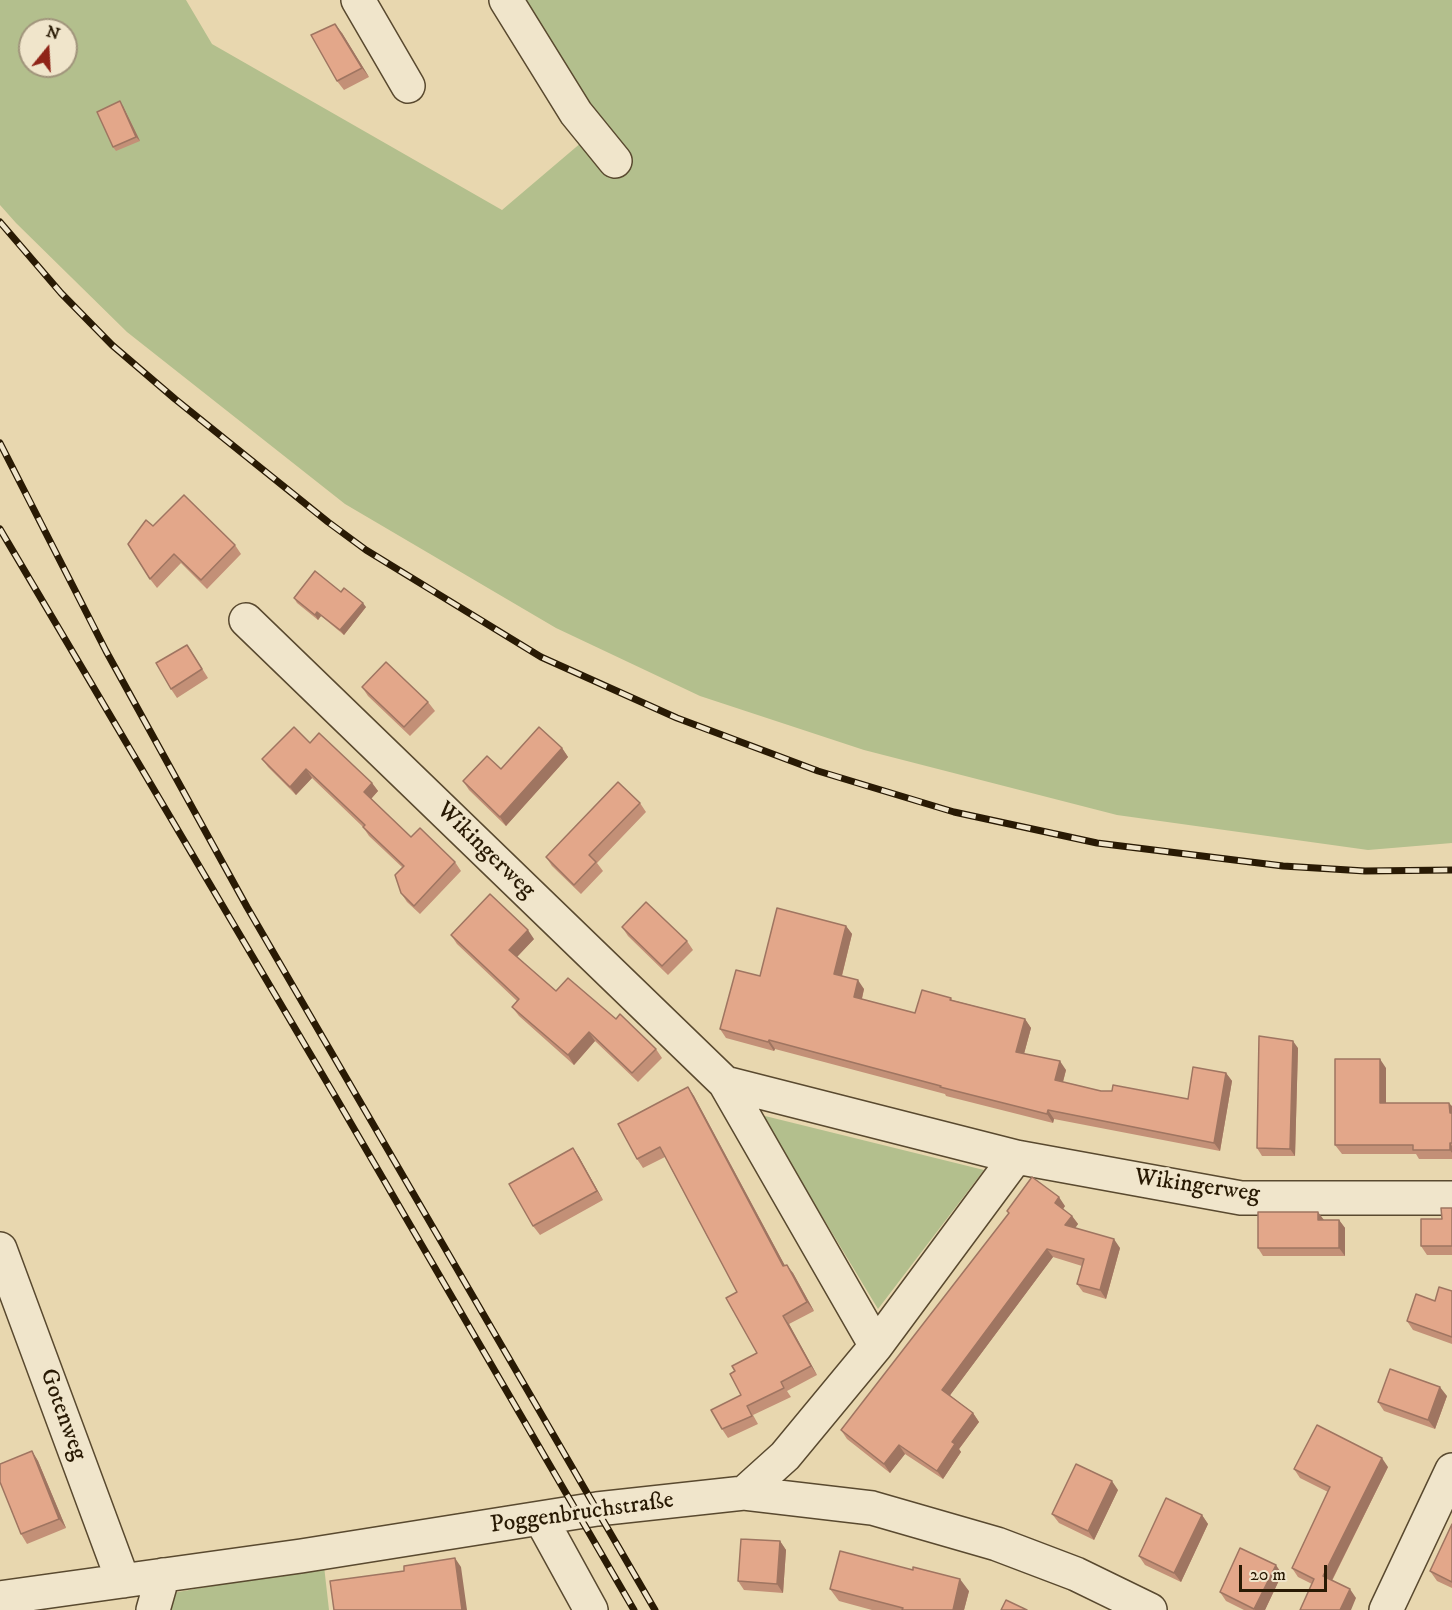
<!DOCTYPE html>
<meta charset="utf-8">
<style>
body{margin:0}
#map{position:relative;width:1452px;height:1610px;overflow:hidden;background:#e8d7af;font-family:"IM FELL DW Pica",serif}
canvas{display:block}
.north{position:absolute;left:18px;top:18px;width:60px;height:60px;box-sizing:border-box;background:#f0e5cb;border:2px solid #a0947b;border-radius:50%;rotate:18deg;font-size:16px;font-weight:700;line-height:24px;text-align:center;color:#291a04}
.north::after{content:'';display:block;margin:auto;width:21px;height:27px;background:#8f2418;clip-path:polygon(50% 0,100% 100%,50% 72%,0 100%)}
.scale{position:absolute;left:1239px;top:1565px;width:88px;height:27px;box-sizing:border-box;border:3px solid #291a04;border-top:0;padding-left:8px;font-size:18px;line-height:21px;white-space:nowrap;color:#291a04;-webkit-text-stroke:4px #f0e5cb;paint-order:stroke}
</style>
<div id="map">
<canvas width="1452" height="1610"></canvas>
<div class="north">N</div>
<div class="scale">20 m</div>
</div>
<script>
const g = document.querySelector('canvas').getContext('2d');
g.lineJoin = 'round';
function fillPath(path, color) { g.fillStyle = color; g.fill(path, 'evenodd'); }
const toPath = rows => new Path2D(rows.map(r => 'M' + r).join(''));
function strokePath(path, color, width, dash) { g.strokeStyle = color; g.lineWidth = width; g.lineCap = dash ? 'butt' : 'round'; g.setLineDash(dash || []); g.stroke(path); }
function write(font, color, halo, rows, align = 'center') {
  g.font = font + ' "IM FELL DW Pica",serif'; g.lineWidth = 6; g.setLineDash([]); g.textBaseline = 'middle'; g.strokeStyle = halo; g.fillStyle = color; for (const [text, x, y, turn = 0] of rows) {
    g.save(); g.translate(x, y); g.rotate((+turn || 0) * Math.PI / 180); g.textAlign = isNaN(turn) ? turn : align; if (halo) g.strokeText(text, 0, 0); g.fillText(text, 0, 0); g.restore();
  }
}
fillPath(toPath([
 [0,0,186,0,212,44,502,210,582,142,494,0,1452,0,1452,843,1368,850,1117,815,864,750,700,696,556,628,345,504,127,332,16,223,0,205],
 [30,30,66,30,66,66,30,66],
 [761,1115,984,1170,878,1309],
 [324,1566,329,1610,163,1610,167,1594]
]), '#b3bf8d');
const minor = toPath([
 [358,0,408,86],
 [506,0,576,113,615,161],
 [246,620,725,1083,876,1346],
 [725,1083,1016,1157,1241,1198,1452,1198],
 [0,1249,123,1581],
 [744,1493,785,1456,876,1346,1016,1157],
 [541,1519,591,1610],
 [0,1598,301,1556,597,1509,744,1493,872,1508,997,1544,1076,1574,1150,1610],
 [153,1610,163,1575],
 [1386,1610,1452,1470]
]);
strokePath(minor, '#59492f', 36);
strokePath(minor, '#f0e5cb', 33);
const rail = toPath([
 [0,222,61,293,112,345,175,399,328,522,366,550,541,657,677,718,818,771,954,812,1097,843,1283,866,1365,871,1452,870],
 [0,443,106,651,247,907,655,1610],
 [0,529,335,1096,634,1610]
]);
strokePath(rail, '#291a04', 7);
strokePath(rail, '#f0e5cb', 4.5, [14]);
fillPath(toPath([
 [342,33,369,77,344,90,337,81],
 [123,106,140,141,116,151,113,147],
 [153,526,235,545,241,554,207,589,181,563,157,588,150,579],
 [294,598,366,607,344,635,321,616,318,620,297,603],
 [193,654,208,678,177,698,171,689],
 [362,687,428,702,435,711,410,736,368,696],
 [310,743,372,783,378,791,371,799,411,837,455,862,461,871,420,914,407,902,401,893,403,868,369,836,363,827,312,778,296,795,268,767,262,759],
 [562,748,568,757,506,826,469,790,463,781],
 [640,803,646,812,597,863,603,871,581,894,552,866,546,857],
 [846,926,852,934,842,976,864,989,862,999,915,1013,951,998,952,1000,1025,1019,1031,1028,1024,1054,1066,1070,1063,1082,1101,1091,1188,1099,1226,1073,1232,1081,1220,1151,1054,1119,1053,1123,946,1096,945,1094,775,1049,774,1051,726,1038,720,1029,760,976],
 [622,927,687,941,693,950,668,975,628,936],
 [451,935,534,939,517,957,556,991,616,1019,656,1049,662,1058,638,1082,595,1041,574,1065,519,1016,512,1007,517,1001,457,944],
 [1298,1048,1295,1156,1262,1156,1257,1148],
 [1386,1068,1386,1103,1452,1106,1452,1159,1419,1159,1416,1154,1342,1154,1335,1145],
 [688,1087,694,1096,785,1266,793,1273,814,1311,789,1324,817,1375,787,1391,791,1397,753,1415,758,1424,728,1438,722,1429,741,1395,735,1371,757,1353,737,1292,665,1157,643,1168,637,1159],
 [573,1148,579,1157,603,1200,540,1235,533,1226],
 [1065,1206,1063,1209,1072,1216,1078,1224,1075,1228,1120,1248,1106,1299,1083,1292,1077,1284,1082,1266,1053,1257,950,1395,973,1413,979,1422,959,1449,961,1452,943,1479,905,1454,890,1473,847,1439,841,1430,1009,1213,1007,1211],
 [1452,1208,1452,1255,1427,1255,1421,1246],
 [1339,1220,1345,1228,1345,1256,1263,1256,1258,1248],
 [1452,1291,1452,1344,1413,1330,1407,1321,1435,1301],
 [1447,1396,1435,1429,1384,1411,1378,1402],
 [32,1451,38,1461,66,1528,27,1544,21,1534],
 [1388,1467,1332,1581,1356,1598,1312,1584,1298,1577,1292,1568,1328,1492,1300,1478,1294,1469],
 [1118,1490,1094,1540,1059,1523,1052,1514],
 [1202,1515,1208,1524,1181,1582,1145,1565,1139,1556],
 [1452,1524,1452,1588,1437,1581,1430,1571],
 [780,1541,786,1550,783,1593,744,1590,738,1581],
 [1282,1574,1265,1610,1244,1610,1226,1601,1220,1592],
 [830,1589,969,1591,964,1610,872,1610,839,1601]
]), '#c39077');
fillPath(toPath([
 [335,24,342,33,369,77,362,68],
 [120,101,123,106,140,141,136,137],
 [363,603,366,607,344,635,340,630],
 [317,612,321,616,318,620,315,615],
 [562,748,568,757,506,826,500,817],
 [306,769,312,778,296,795,290,787],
 [372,783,378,791,370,800,364,792],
 [846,926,852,934,840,983,834,974],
 [528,930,534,939,515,959,509,950],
 [858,980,864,989,860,1006,854,997],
 [1025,1019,1031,1028,1022,1061,1016,1052],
 [589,1032,595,1041,574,1065,568,1055],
 [769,1040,775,1049,774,1051,768,1042],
 [1293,1041,1298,1048,1295,1156,1290,1149],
 [1380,1059,1386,1068,1386,1112,1380,1103],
 [1060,1061,1066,1070,1061,1089,1055,1080],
 [1226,1073,1232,1081,1220,1151,1214,1143],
 [688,1087,694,1096,790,1275,783,1266],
 [1449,1103,1452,1106,1452,1116,1450,1113],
 [1048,1110,1054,1119,1053,1123,1047,1114],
 [1450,1143,1452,1146,1452,1153,1450,1150],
 [573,1148,579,1157,603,1200,597,1191],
 [1059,1197,1065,1206,1061,1212,1055,1203],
 [1318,1212,1324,1220,1318,1220],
 [1072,1216,1078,1224,1071,1234,1065,1225],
 [1339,1220,1345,1228,1345,1256,1339,1248],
 [1114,1239,1120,1248,1106,1299,1100,1290],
 [1047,1249,1053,1257,948,1398,942,1390],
 [787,1265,793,1273,814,1311,807,1302],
 [783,1316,789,1324,817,1375,811,1366],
 [1440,1387,1447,1396,1435,1429,1428,1420],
 [973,1413,979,1422,959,1449,961,1452,943,1479,937,1471,952,1442],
 [899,1445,905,1454,890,1473,884,1464],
 [32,1451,38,1461,66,1528,59,1519],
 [1382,1458,1388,1467,1329,1586,1323,1576],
 [1112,1481,1118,1490,1094,1540,1088,1531],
 [1202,1515,1208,1524,1181,1582,1174,1573],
 [780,1541,786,1550,783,1593,777,1584],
 [455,1558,461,1567,467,1610,462,1610],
 [1276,1565,1282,1574,1265,1610,1255,1610,1254,1609],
 [960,1579,969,1591,964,1610,953,1610],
 [1350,1589,1356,1598,1351,1610,1340,1610]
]), '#9f7561');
const building = toPath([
 [335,24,362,68,337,81,311,35,335,24],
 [120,101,136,137,113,147,97,112,120,101],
 [184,495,235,545,201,580,174,554,150,579,128,544,146,520,153,526,184,495],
 [315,571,341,592,344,588,363,603,340,630,317,612,315,615,294,598,315,571],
 [187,645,202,669,171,689,156,663,187,645],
 [386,662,428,702,404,727,362,687,386,662],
 [294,727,310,743,319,733,372,783,364,792,411,837,420,828,455,862,414,906,401,893,395,875,404,866,363,827,365,825,306,769,290,787,262,759,294,727],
 [539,727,562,748,500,817,463,781,487,756,501,769,539,727],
 [618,782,640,803,589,855,596,862,574,885,546,857,618,782],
 [490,894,528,930,509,950,556,991,568,978,616,1019,620,1014,656,1049,632,1073,589,1032,568,1055,512,1007,519,999,451,935,490,894],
 [646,902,687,941,662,966,622,927,646,902],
 [777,908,846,926,834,974,858,980,854,997,915,1013,922,990,951,998,950,1000,1025,1019,1016,1052,1060,1061,1055,1080,1101,1091,1112,1091,1113,1085,1188,1099,1193,1067,1226,1073,1214,1143,1048,1110,1047,1114,940,1087,941,1086,769,1040,768,1042,720,1029,736,970,760,976,777,908],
 [1259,1036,1293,1041,1290,1149,1257,1148,1259,1036],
 [1335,1059,1380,1059,1380,1103,1449,1103,1450,1113,1452,1113,1452,1143,1450,1143,1450,1150,1413,1150,1413,1145,1335,1145,1335,1059],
 [688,1087,783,1266,787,1265,807,1302,783,1316,811,1366,781,1382,784,1388,747,1406,752,1416,722,1429,711,1410,741,1395,730,1374,735,1371,732,1366,757,1353,726,1298,737,1292,660,1147,637,1159,618,1124,688,1087],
 [573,1148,597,1191,533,1226,509,1184,573,1148],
 [1032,1177,1059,1197,1055,1203,1072,1216,1065,1225,1114,1239,1100,1290,1077,1284,1084,1259,1047,1249,942,1390,973,1413,952,1442,955,1444,937,1471,899,1445,884,1464,841,1430,1009,1213,1007,1211,1032,1177],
 [1441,1208,1452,1208,1452,1246,1421,1246,1421,1219,1442,1219,1441,1208],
 [1258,1212,1318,1212,1318,1220,1339,1220,1339,1248,1258,1248,1258,1212],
 [1439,1287,1452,1291,1452,1337,1407,1321,1416,1294,1435,1301,1439,1287],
 [1390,1369,1440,1387,1428,1420,1378,1402,1390,1369],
 [1317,1425,1382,1458,1323,1576,1350,1589,1340,1610,1300,1610,1314,1579,1292,1568,1330,1487,1294,1469,1317,1425],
 [32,1451,59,1519,21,1534,0,1482,0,1464,32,1451],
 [1076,1464,1112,1481,1088,1531,1052,1514,1076,1464],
 [1166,1498,1202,1515,1174,1573,1139,1556,1166,1498],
 [1452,1524,1452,1582,1430,1571,1452,1524],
 [741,1539,780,1541,777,1584,738,1581,741,1539],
 [1240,1548,1276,1565,1254,1609,1220,1592,1240,1548],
 [840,1551,913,1570,913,1567,960,1579,953,1610,902,1610,903,1608,830,1589,840,1551],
 [455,1558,462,1610,334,1610,330,1581,404,1571,404,1566,455,1558],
 [1006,1600,1027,1610,1001,1610,1006,1600]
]);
fillPath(building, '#e3a78a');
strokePath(building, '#9f7561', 1.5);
write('24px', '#291a04', '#f0e5cb', [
 ["Wikingerweg",485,851,44],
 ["Wikingerweg",1197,1187,8],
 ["Gotenweg",62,1415,70],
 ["Poggenbruchstraße",582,1514,-8]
]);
</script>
